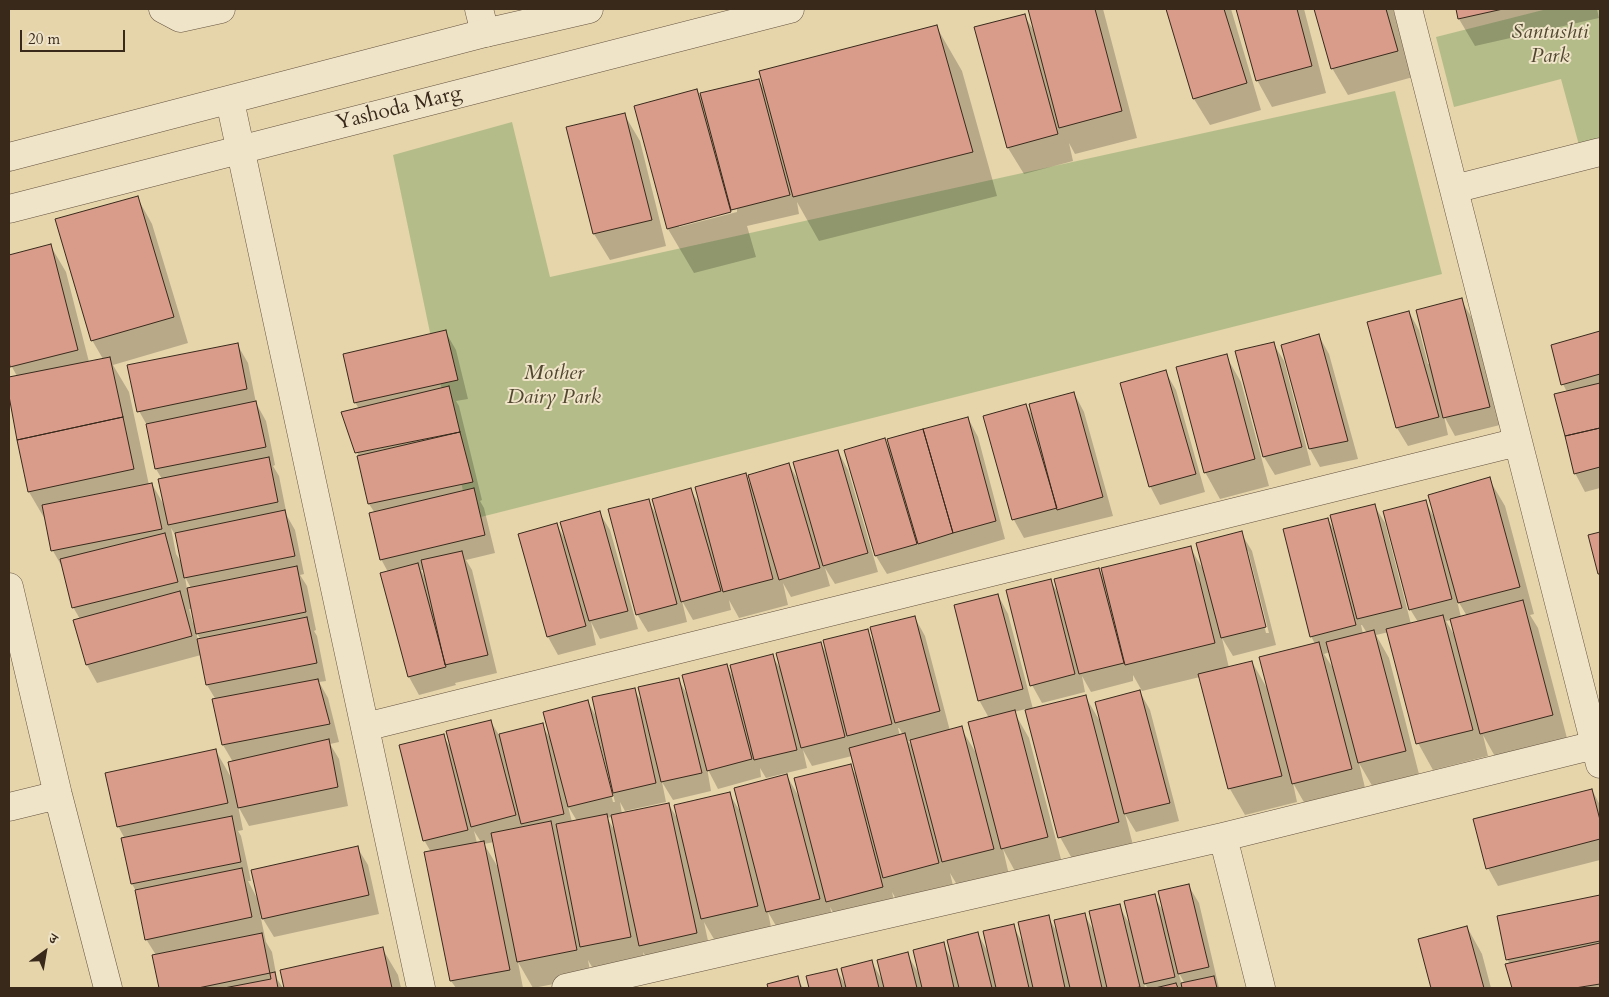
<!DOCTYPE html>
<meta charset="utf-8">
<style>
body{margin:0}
#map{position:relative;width:1609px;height:997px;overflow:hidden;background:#e6d4ab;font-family:Cardo,"Noto Serif Devanagari",serif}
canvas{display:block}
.frame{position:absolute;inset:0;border:10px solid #38291b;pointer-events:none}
.north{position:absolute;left:20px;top:927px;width:50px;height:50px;-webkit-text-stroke:4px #efe3c8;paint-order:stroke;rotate:32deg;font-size:14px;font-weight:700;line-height:20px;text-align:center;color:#38291b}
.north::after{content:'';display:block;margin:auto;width:18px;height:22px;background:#38291b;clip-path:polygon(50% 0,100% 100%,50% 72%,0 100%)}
.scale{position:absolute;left:20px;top:30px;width:105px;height:22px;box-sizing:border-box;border:2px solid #38291b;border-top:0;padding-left:6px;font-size:15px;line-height:18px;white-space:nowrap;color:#38291b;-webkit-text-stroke:4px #efe3c8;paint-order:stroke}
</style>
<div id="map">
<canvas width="1609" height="997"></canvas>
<div class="frame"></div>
<div class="north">उ</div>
<div class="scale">20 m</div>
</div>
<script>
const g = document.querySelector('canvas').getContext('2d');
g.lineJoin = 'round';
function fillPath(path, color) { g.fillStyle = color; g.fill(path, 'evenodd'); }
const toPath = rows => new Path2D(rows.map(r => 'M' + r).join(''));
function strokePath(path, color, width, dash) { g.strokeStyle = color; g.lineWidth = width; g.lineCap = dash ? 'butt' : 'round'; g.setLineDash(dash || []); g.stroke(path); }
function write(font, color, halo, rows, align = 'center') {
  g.font = font + ' Cardo,serif'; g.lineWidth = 4; g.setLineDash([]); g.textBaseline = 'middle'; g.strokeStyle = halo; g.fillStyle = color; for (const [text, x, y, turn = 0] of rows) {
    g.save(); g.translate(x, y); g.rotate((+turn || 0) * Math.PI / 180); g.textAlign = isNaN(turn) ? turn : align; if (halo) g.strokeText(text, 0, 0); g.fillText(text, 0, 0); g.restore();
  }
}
fillPath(toPath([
 [1547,9,1600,9,1600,139,1579,145,1561,79,1454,107,1436,37],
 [1395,91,1442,274,469,520,393,155,512,122,550,277]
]), '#b4bd89');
fillPath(toPath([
 [1029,9,1103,9,1137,138,1075,154,1069,143,1073,161,1024,174,1008,148,976,28,1024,15,1034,31],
 [1168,9,1231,9,1261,110,1210,125,1194,99],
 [1238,9,1304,9,1326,93,1272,107,1257,80],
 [1315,9,1393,9,1413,77,1348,95,1332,68],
 [1457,9,1597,9,1599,18,1475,46,1459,19],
 [936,26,962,71,997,196,819,241,797,202,799,214,747,226,756,257,694,273,668,229,636,107,697,90,703,101,759,80,764,89],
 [737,209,737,212,679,227,679,225],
 [624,114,640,141,666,246,610,260,594,234],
 [137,197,152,224,188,343,113,365,129,392,149,485,152,484,165,507,162,479,156,469,148,427,139,411,237,344,248,363,256,403,266,421,275,465,273,466,279,476,287,516,295,530,304,574,300,575,307,586,316,630,314,631,317,636,326,681,319,682,328,698,339,742,330,744,339,759,348,806,249,826,238,806,243,830,238,831,241,836,251,881,248,881,258,900,357,847,368,865,379,914,274,937,260,914,266,942,272,952,277,979,283,988,160,988,153,956,156,955,146,939,136,891,132,884,125,839,118,826,216,751,232,779,233,762,223,745,216,700,207,685,201,655,97,683,87,665,74,620,80,619,73,607,64,570,53,551,46,521,29,492,18,440,9,389,9,378,17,376,12,367,9,356,9,256,50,245,66,272,89,362,103,359,92,340],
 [171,528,177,538,182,564,176,554],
 [185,577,191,588,187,589],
 [189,609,192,609,195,622,193,623],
 [196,632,201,640,198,640],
 [1461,300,1472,318,1500,425,1455,436,1444,416,1448,435,1408,446,1397,428,1368,323,1409,312,1419,330,1428,364,1431,364],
 [445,331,456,350,468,399,456,401,459,406,482,500,480,501,484,508,495,553,466,560,472,570,497,673,455,683,456,685,419,695,409,677,381,573,388,572,381,559,375,513,369,504,359,457,343,413,359,409,355,402],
 [421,570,424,570,425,578],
 [1600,333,1600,488,1585,492,1575,473,1567,392,1563,384,1552,346],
 [1319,336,1329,354,1358,459,1320,467,1310,449,1283,346],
 [1273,343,1284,361,1311,465,1275,475,1264,457,1237,352],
 [1226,356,1241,382,1269,486,1220,499,1205,472],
 [1165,371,1176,390,1205,492,1160,505,1150,486],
 [1074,393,1084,412,1113,516,1024,538,1014,520,984,417,1026,405,1033,417],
 [968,418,978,437,1005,539,887,574,876,556,846,451,885,440,891,450],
 [838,451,848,470,878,572,835,584,825,568,830,586,791,597,783,583,788,605,739,618,729,600,731,610,693,620,682,601,687,622,648,632,637,614,648,500,657,516,691,490,700,506,745,475,752,487,789,464,799,482],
 [1489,479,1505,506,1534,614,1530,615,1538,628,1568,742,1497,760,1483,735,1488,756,1433,770,1418,743,1389,632,1376,635,1389,658,1420,778,1374,789,1359,763,1367,796,1309,811,1293,783,1297,802,1245,815,1230,789,1200,677,1142,691,1133,675,1133,681,1091,692,1082,676,1085,692,1042,703,1032,685,1050,580,1059,595,1099,569,1103,577,1190,547,1204,571,1241,533,1252,551,1276,645,1233,656,1222,638,1229,668,1252,662,1268,690,1315,644,1311,636,1328,519,1334,530,1374,505,1385,523,1411,624,1418,622,1410,609,1425,501,1435,519],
 [1245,551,1248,551,1269,633,1266,633],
 [1457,601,1458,601,1467,616,1461,617],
 [1452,620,1457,640,1446,621],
 [1361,625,1362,625,1367,633,1363,634],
 [1330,652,1334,668,1333,668,1324,654],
 [599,512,610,530,638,629,600,639,591,622,596,645,558,655,548,637,557,525,566,541],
 [998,595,1008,614,1033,709,1085,696,1101,723,1140,692,1150,710,1179,821,1136,832,1125,814,1134,849,1075,864,1060,837,1026,709,1014,712,1029,738,1062,863,1017,875,1003,849,1009,875,959,888,950,873,954,890,899,904,892,892,897,914,842,928,830,907,834,925,783,938,768,912,772,932,718,946,704,922,712,960,655,972,643,952,645,964,596,974,588,960,591,977,533,988,518,962,523,988,456,988,451,981,431,852,424,840,443,735,451,749,491,722,499,735,542,725,551,740,588,702,597,718,634,689,642,703,678,679,688,696,727,665,733,677,772,655,781,670,821,643,826,653,867,631,875,644,915,618,925,636,950,731,961,728,976,753,989,718,979,700],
 [592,720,594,720,615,802,613,802],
 [898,728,899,728,903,735,900,736],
 [911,740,913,748,908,741],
 [803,750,812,766,852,756,857,777,850,765,799,797,787,776,741,813,729,793,679,821,669,805,622,814,620,802,625,811,666,802,662,782,673,800,711,791,707,768,718,789,761,777,760,768,766,778,807,768],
 [568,806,577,821,572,822],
 [612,817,615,831,607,818],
 [474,831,481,842,477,843],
 [494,842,499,869,484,844],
 [1592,790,1600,805,1600,860,1498,886,1488,868],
 [1188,885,1199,903,1219,988,1148,988,1144,983,1145,988,810,988,808,977,837,970,847,988,872,962,882,980,907,954,919,974,943,944,952,960,978,934,988,952,1013,926,1024,945,1048,917,1057,932,1084,914,1095,933,1119,906,1130,925,1154,896,1163,911],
 [1179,975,1180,975,1185,984,1182,985],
 [1600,896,1600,988,1514,988,1507,965,1510,964,1507,959,1498,917],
 [1467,927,1482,954,1491,988,1432,988,1419,940],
 [382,948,398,975,401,988,285,988,281,971],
 [797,978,803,988,769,988,769,985]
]), '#0003');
const building = toPath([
 [1028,9,1095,9,1122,111,1059,128,1028,9],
 [1166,9,1224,9,1247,83,1193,99,1166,9],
 [1236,9,1297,9,1312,66,1256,81,1236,9],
 [1314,9,1386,9,1398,51,1331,69,1314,9],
 [1456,9,1503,9,1458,19,1456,9],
 [1025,14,1058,134,1007,148,974,27,1025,14],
 [937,25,973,152,793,197,759,71,937,25],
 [759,79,790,195,731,210,700,93,759,79],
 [697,89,731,212,667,229,634,106,697,89],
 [625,113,652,220,593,234,566,127,625,113],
 [138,196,174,317,91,341,55,219,138,196],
 [51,244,78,350,10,367,9,361,9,255,51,244],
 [1462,298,1490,407,1443,418,1416,310,1462,298],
 [1409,311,1439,417,1396,428,1367,322,1409,311],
 [446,330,458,380,354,403,343,354,446,330],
 [1600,331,1600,374,1561,385,1551,345,1600,331],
 [1319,334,1348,441,1309,449,1281,345,1319,334],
 [1274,342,1302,447,1263,457,1235,351,1274,342],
 [238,343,247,389,137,412,127,365,238,343],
 [1227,354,1255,459,1204,473,1176,367,1227,354],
 [110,357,123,417,17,440,9,396,9,377,110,357],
 [1166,370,1196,474,1149,487,1120,383,1166,370],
 [1600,383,1600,428,1565,436,1554,394,1600,383],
 [449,386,460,432,355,453,341,412,449,386],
 [1074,392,1103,497,1057,510,1029,404,1074,392],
 [256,401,266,447,155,469,146,424,256,401],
 [1026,404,1057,508,1012,520,983,416,1026,404],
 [123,417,134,469,28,492,17,440,123,417],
 [968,417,996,521,953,533,923,429,968,417],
 [1600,428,1600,467,1574,474,1565,436,1600,428],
 [923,429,953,533,918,544,887,439,923,429],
 [460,432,473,482,368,504,357,456,460,432],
 [885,438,917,544,875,556,844,450,885,438],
 [838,450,868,553,823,566,793,462,838,450],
 [269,457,278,502,168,525,158,479,269,457],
 [789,463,820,568,779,580,748,475,789,463],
 [746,473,773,579,723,592,695,487,746,473],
 [1490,477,1520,587,1458,603,1428,495,1490,477],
 [152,483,162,529,51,551,42,505,152,483],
 [474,488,485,535,380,560,369,513,474,488],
 [691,488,721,591,681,602,652,499,691,488],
 [649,499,677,604,636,615,608,509,649,499],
 [1426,500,1452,599,1409,610,1383,511,1426,500],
 [1375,504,1402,608,1357,619,1330,515,1375,504],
 [285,510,295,556,184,578,175,533,285,510],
 [600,511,628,611,589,621,560,522,600,511],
 [1328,518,1356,625,1310,637,1283,529,1328,518],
 [557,523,586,626,547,637,518,534,557,523],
 [1242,531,1266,627,1221,638,1196,543,1242,531],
 [1600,532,1600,574,1598,574,1588,535,1600,532],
 [165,533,178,582,72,608,60,559,165,533],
 [1191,546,1215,643,1125,665,1101,568,1191,546],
 [462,551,488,655,445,665,421,560,462,551],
 [418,563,446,667,408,677,380,573,418,563],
 [297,566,306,612,196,634,187,588,297,566],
 [1099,568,1124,663,1079,674,1054,579,1099,568],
 [1051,579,1075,674,1030,686,1006,590,1051,579],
 [180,591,192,636,86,665,73,620,180,591],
 [998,594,1023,689,978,701,954,605,998,594],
 [1523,600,1553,715,1480,734,1450,619,1523,600],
 [1443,615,1473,730,1416,744,1386,629,1443,615],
 [915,616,940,711,895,723,870,627,915,616],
 [307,617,317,663,206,685,197,639,307,617],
 [868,629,892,724,847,736,823,640,868,629],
 [1374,630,1406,751,1358,763,1326,642,1374,630],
 [821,642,845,737,801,748,776,653,821,642],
 [1319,642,1352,769,1292,784,1259,657,1319,642],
 [773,654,797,750,754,760,730,665,773,654],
 [1252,661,1282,776,1228,789,1198,674,1252,661],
 [727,664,752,759,707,771,682,675,727,664],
 [679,678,702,773,661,782,638,687,679,678],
 [318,679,330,724,222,745,212,699,318,679],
 [635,688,656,783,613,793,592,697,635,688],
 [1140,690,1170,803,1124,814,1095,702,1140,690],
 [1086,695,1119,822,1058,838,1025,710,1086,695],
 [588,700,613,796,568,807,543,712,588,700],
 [1015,710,1048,837,1001,849,968,722,1015,710],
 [491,720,516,815,471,827,446,731,491,720],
 [543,723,564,814,521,824,499,734,543,723],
 [962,726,994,849,942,862,910,740,962,726],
 [905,733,939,863,883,878,849,748,905,733],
 [444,734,468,830,423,841,399,745,444,734],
 [329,739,338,787,238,808,228,762,329,739],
 [216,749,228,803,117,827,105,773,216,749],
 [851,764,883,887,826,902,794,778,851,764],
 [787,774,820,899,766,912,734,788,787,774],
 [1592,789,1600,820,1600,839,1486,869,1473,819,1592,789],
 [730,792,758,906,701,919,674,805,730,792],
 [669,803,697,933,639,946,611,815,669,803],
 [607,814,631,937,580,947,556,824,607,814],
 [232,816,241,862,131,884,121,838,232,816],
 [551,821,577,950,517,962,491,833,551,821],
 [484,841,510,970,450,981,424,852,484,841],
 [358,846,369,895,262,919,251,870,358,846],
 [242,868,252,917,145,940,135,890,242,868],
 [1189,884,1209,967,1178,974,1158,891,1189,884],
 [1155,894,1175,977,1144,984,1124,901,1155,894],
 [1600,895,1600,941,1506,960,1497,916,1600,895],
 [1120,904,1140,987,1134,988,1107,988,1089,911,1120,904],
 [1085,913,1102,988,1070,988,1054,920,1085,913],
 [1049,915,1065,988,1033,988,1018,922,1049,915],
 [1014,924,1029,988,996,988,983,931,1014,924],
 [1467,926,1484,988,1431,988,1418,939,1467,926],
 [978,932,992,988,959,988,947,940,978,932],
 [262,933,271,979,224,988,159,988,152,955,262,933],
 [944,942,954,988,922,988,913,950,944,942],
 [1600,943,1600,984,1575,988,1512,988,1505,964,1600,943],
 [383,947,392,988,284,988,280,970,383,947],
 [908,952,917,988,884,988,877,960,908,952],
 [872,960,879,988,846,988,841,968,872,960],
 [837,969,842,988,809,988,806,976,837,969],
 [275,972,278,988,198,988,275,972],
 [798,976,801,988,768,988,767,984,798,976],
 [1214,976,1217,988,1182,988,1181,983,1214,976],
 [1176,983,1178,988,1155,988,1176,983]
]);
fillPath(building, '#d99c8a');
strokePath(building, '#38291b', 1);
const minor = toPath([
 [163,9,180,18,221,9],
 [479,9,485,33],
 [1408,9,1600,764],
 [230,101,421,988],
 [1454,189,1600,152],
 [9,587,58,795,108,988],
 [365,727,1518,442],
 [9,807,58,795],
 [1223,837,1261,988],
 [566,988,1223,837,1595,745]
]);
const tertiary = toPath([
 [9,157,485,33,589,9],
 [9,209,790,9]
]);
strokePath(minor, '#64543f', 29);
strokePath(tertiary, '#64543f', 29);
strokePath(minor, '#efe3c8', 28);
strokePath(tertiary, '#efe3c8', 28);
write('italic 21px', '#514731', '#efe3c8', [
 ["Santushti",1550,33],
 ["Park",1550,57],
 ["Mother",554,374],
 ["Dairy Park",554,398]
]);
write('21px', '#38291b', '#efe3c8', [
 ["Yashoda Marg",399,109,-14]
]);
</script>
